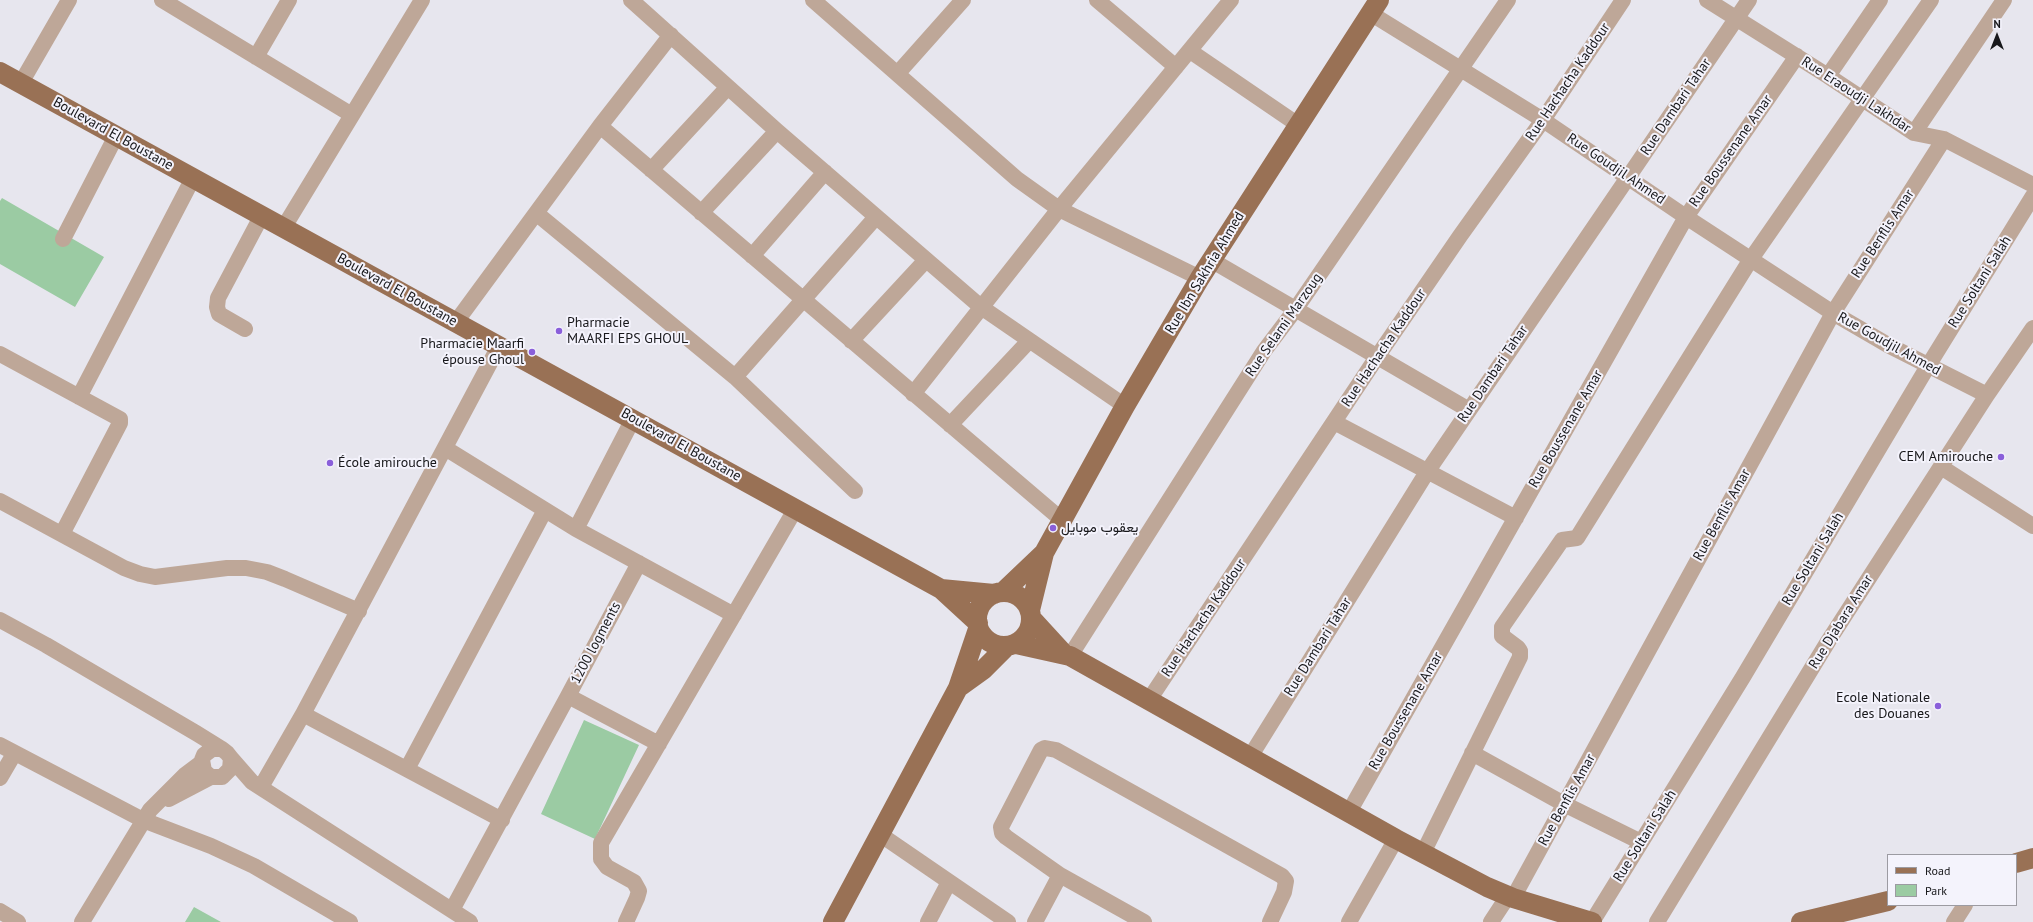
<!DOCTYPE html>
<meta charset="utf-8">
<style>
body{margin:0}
#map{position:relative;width:2033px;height:922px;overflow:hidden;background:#e7e6ee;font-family:"PT Sans",sans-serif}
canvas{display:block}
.legend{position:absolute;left:1887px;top:854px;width:130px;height:52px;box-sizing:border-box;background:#f4f3fc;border:1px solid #9c9ba2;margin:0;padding:5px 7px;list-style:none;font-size:12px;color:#18181b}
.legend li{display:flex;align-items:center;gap:8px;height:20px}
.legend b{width:20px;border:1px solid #9c9ba2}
.north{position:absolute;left:1977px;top:16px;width:40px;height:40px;-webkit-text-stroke:3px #f4f3fc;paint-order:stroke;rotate:0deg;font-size:11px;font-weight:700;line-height:16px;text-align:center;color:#18181b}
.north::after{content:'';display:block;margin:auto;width:14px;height:18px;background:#18181b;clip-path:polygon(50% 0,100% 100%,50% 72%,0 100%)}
</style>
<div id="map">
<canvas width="2033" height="922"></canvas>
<ul class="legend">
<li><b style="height:5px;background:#997155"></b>Road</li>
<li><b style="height:11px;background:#9bcba3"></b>Park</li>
</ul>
<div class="north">N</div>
</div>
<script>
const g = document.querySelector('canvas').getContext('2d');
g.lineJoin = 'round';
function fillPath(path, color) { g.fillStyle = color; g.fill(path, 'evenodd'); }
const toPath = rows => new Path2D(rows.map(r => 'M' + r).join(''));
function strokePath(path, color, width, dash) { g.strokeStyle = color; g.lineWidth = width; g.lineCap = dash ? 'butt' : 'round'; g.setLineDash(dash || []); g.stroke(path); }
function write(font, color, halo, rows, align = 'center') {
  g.font = font + ' "PT Sans",Vazirmatn,sans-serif'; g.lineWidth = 4; g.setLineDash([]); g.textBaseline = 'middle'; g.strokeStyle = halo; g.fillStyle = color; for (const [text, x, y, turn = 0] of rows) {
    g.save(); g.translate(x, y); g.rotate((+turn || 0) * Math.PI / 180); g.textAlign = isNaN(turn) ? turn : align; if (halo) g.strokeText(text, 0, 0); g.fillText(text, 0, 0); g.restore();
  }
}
fillPath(toPath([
 [2,198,104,257,75,307,0,264,0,201],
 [584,720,639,745,595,839,541,814],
 [194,907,221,922,185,922]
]), '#9bcba3');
strokePath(toPath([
 [162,0,352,115],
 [631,0,777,131,981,307,1125,406],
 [813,0,1017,179,1059,209,1200,278],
 [1097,0,1176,67],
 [1707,0,1828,76,1914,133,1944,139,2033,185],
 [1370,13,1543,120,1686,217,1833,313,1888,345,1987,395],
 [1190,51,1297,124],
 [256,57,289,0],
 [898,73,963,0],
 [1828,76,1880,0],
 [21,83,69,0],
 [600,126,1062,520],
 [1914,133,2004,0],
 [651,170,728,87],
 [536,213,735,377,855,491],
 [701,213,777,131],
 [284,227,422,0],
 [63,239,116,136],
 [752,256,825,172],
 [1211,260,1469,410],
 [456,322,600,126,671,35],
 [245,329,219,314,217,307,218,298,262,215],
 [851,341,926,260],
 [0,354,120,419,120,423,62,534],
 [735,377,876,217],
 [913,394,1059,209,1231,0],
 [79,397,193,178],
 [1334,422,1516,518],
 [950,425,1029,341],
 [445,448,576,529,734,615],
 [1941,467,2033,526],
 [0,501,124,568,140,574,155,577,227,568,246,568,267,572,285,579,359,611],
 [576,529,633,419],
 [639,563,568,696,659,744],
 [0,620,46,645,196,733,222,749,227,753,231,758,230,769,222,777,211,777,204,771,202,760,204,755,212,749,222,749],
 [1070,656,1264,351,1295,310,1508,0],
 [1149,700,1377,357,1460,236,1543,120,1623,0],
 [303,714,502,820],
 [0,745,143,820,211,846,254,866,350,922],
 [1472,753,1564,804,1641,842],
 [1250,757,1427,472,1749,0],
 [231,758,252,782,470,922],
 [407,769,545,510],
 [0,778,14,754],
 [261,787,303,714,499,346],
 [169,799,211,777],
 [1349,812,1686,217,1797,56],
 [881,835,1008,922],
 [1423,853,1520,657,1520,651,1518,648,1502,636,1502,627,1562,540,1577,538,1751,259,1931,0],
 [1060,875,1144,922],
 [1513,898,1833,313,1944,139],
 [452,910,568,696],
 [0,911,18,922],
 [82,922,150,810,185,775,201,763],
 [626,922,637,898,639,891,634,882,607,867,601,859,601,843,796,508],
 [928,922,949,882],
 [1035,922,1060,875,1006,837,1002,833,1001,827,1041,750,1045,748,1056,750,1282,876,1286,881,1284,892,1270,922],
 [1349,922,1396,839],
 [1491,922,1508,896],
 [1592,922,1743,677,1928,366,2033,196],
 [1657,922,1829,640,1987,395,2033,328],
 [1954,922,1965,905]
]), '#bea798', 16);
strokePath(toPath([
 [0,72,941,589,978,623],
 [941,589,994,594],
 '977 619a27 27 0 1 1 54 0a27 27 0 1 1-54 0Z',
 [1003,592,1044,553],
 [1030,610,1044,553,1125,406,1200,278,1379,0],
 [1032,619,1065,655],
 [1016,644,1070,656,1396,839,1487,887,1513,898,1592,922],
 [958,688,983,670,1007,646],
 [2016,863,2033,858],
 [833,922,958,688,978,629],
 [1801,922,1888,901]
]), '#997155', 20);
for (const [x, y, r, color] of [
 [559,331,4,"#8a5fda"],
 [532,352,4,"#8a5fda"],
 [2001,457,4,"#8a5fda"],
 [330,463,4,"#8a5fda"],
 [1053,528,4,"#8a5fda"],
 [1938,706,4,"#8a5fda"]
]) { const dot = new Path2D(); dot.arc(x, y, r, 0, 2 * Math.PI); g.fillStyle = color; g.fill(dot); strokePath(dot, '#f4f3fc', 1.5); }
write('14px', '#18181b', '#f4f3fc', [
 ["Rue Hachacha Kaddour",1568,82,-56],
 ["Rue Eraoudji Lakhdar",1856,95,33],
 ["Rue Dambari Tahar",1676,107,-56],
 ["Boulevard El Boustane",113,134,29],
 ["Rue Boussenane Amar",1731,151,-55],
 ["Rue Goudjil Ahmed",1616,169,34],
 ["Rue Benflis Amar",1883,234,-57],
 ["Rue Ibn Sakhria Ahmed",1205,273,-59],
 ["Rue Soltani Salah",1980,282,-58],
 ["Boulevard El Boustane",397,290,29],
 ["Rue Selami Marzoug",1284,325,-55],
 ["Rue Goudjil Ahmed",1889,344,29],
 ["Rue Hachacha Kaddour",1384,348,-56],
 ["Rue Dambari Tahar",1493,374,-56],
 ["Rue Boussenane Amar",1566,429,-60],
 ["Boulevard El Boustane",681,445,29],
 ["Rue Benflis Amar",1722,515,-61],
 ["Rue Soltani Salah",1813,559,-59],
 ["Rue Hachacha Kaddour",1204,618,-56],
 ["Rue Djabara Amar",1841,622,-58],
 ["1200 logments",596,643,-62],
 ["Rue Dambari Tahar",1318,647,-58],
 ["Rue Boussenane Amar",1406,711,-60],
 ["Rue Benflis Amar",1567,800,-61],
 ["Rue Soltani Salah",1645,836,-58]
]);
write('14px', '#18181b', '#f4f3fc', [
 ["Pharmacie",567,323],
 ["MAARFI EPS GHOUL",567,339],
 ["Pharmacie Maarfi",524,344,"right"],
 ["épouse Ghoul",524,360,"right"],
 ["CEM Amirouche",1993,457,"right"],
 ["École amirouche",338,463],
 ["يعقوب موبايل",1061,528],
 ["Ecole Nationale",1930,698,"right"],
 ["des Douanes",1930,714,"right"]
], 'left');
</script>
